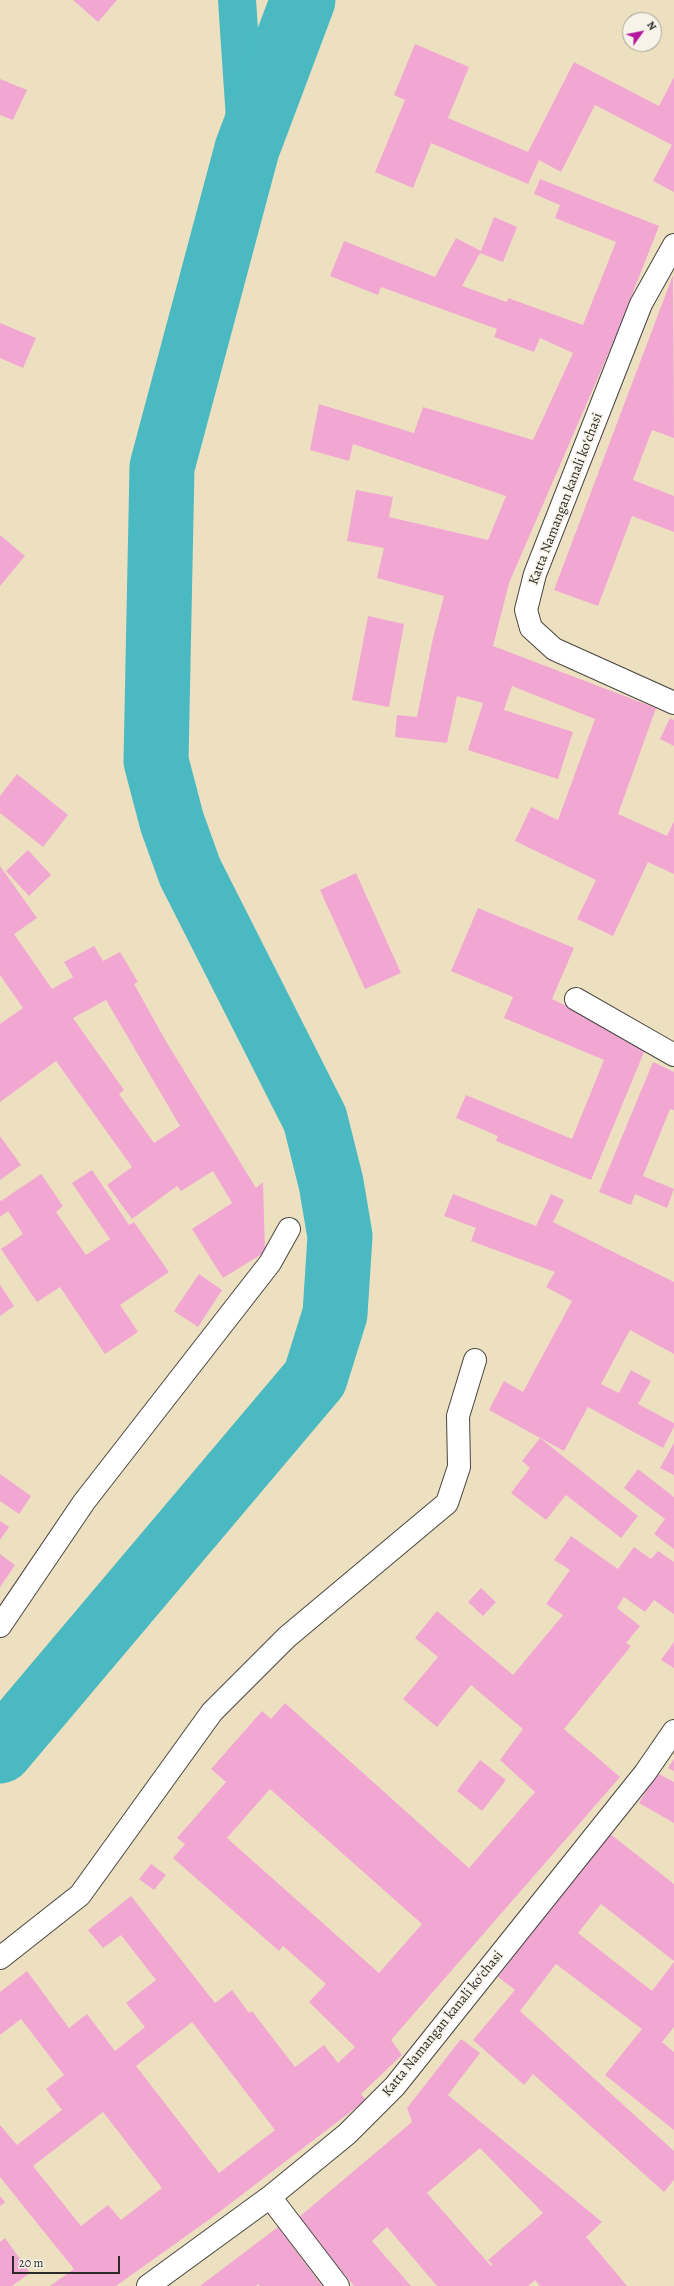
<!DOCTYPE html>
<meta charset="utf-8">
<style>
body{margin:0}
#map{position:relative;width:674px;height:2286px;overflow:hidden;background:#ede0c0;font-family:Alegreya,serif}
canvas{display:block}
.north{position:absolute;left:622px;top:12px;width:40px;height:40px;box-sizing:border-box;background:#f7f3e8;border:1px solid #a5a39c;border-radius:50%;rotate:57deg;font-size:11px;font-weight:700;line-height:16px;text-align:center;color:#2b2b2b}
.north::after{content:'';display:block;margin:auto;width:14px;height:18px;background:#b5179e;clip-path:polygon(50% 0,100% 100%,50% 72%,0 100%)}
.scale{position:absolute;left:12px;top:2256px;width:108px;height:18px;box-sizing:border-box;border:2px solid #2b2b2b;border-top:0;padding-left:5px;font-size:12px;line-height:14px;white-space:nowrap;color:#2b2b2b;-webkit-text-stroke:3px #f7f3e8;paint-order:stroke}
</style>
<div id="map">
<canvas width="674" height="2286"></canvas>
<div class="north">N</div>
<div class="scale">20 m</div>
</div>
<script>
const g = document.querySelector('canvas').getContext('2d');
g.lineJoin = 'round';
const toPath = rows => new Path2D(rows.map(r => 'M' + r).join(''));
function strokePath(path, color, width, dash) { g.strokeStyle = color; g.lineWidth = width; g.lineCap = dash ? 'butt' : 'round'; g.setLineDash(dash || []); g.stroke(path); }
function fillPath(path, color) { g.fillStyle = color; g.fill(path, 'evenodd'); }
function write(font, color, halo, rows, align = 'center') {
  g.font = font + ' Alegreya,serif'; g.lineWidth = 3.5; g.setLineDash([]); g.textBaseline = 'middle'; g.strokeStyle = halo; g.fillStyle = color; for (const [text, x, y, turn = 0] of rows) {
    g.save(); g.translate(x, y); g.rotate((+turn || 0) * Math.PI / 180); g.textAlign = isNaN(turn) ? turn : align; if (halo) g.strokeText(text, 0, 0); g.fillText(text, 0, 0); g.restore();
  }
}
strokePath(toPath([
 [237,0,247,149]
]), '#4ab9c1', 38);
strokePath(toPath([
 [0,1751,315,1378,335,1314,340,1236,331,1183,315,1119,190,872,172,822,156,761,162,467,247,149,303,0]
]), '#4ab9c1', 65);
fillPath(toPath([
 [73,0,117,0,98,22],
 [415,44,469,67,448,118,528,152,574,62,659,106,674,77,674,192,653,181,672,145,595,105,561,172,539,160,528,184,431,143,413,188,375,172,405,100,394,95],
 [0,79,27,90,13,120,0,115],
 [540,179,659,226,615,338,509,583,493,646,656,708,618,814,667,836,674,821,674,874,648,862,613,936,577,919,596,880,515,841,531,807,558,820,595,719,512,686,504,710,573,732,558,779,468,750,483,703,457,696,447,743,395,737,397,715,417,717,433,638,444,596,377,578,384,548,347,541,356,490,393,497,389,517,488,540,506,496,353,444,349,461,310,450,319,404,414,433,423,407,533,440,573,353,540,338,534,352,494,337,497,329,381,287,378,295,330,276,344,241,435,277,456,238,481,251,494,217,517,227,503,262,480,253,462,286,507,302,508,298,583,325,616,242,555,218,560,205,534,194],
 [673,275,674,438,652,430,633,480,674,496,674,532,632,516,598,606,554,590],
 [0,323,36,338,23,368,0,358],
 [0,535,25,556,0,586],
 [368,616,404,624,389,707,352,700],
 [670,718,674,720,674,746,660,739],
 [17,774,68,815,43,847,0,813,0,796],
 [28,850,51,875,29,896,6,871],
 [0,866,37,918,14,934,52,989,73,977,64,962,94,946,103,961,120,952,138,982,134,984,167,1043,256,1188,263,1182,265,1252,223,1278,192,1229,232,1203,213,1171,181,1191,177,1186,132,1219,107,1185,132,1167,56,1061,0,1102,0,1024,23,1008,0,975],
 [106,1000,180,1126,154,1143,119,1094,124,1090,73,1018],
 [356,873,401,973,365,989,320,890],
 [478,908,574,948,552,999,647,1045,591,1180,496,1141,498,1136,456,1118,466,1095,572,1139,604,1060,504,1018,513,997,451,971],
 [653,1062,674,1072,674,1110,670,1109,643,1176,674,1189,667,1208,635,1194,631,1205,599,1192],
 [0,1136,21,1165,0,1180],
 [92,1170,129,1225,134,1222,169,1272,120,1305,138,1332,105,1354,60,1287,37,1302,1,1249,23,1234,8,1211,0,1217,0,1200,1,1201,41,1174,63,1206,56,1212,86,1255,110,1239,72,1183],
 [453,1194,536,1226,551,1194,564,1200,553,1222,674,1282,674,1354,630,1330,601,1384,619,1393,631,1370,651,1381,638,1404,674,1423,674,1427,663,1448,588,1407,564,1451,489,1410,504,1381,523,1392,572,1301,546,1287,555,1272,471,1241,476,1228,444,1216],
 [199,1274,222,1290,198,1327,174,1311],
 [0,1285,14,1306,0,1316],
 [540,1438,638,1516,621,1538,566,1495,546,1520,511,1493,530,1468,522,1461],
 [674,1443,674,1475,660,1468],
 [638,1469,674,1497,674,1549,654,1534,665,1519,624,1488],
 [0,1474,31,1496,19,1514,0,1501],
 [0,1521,9,1527,0,1540],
 [571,1536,618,1569,634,1547,651,1559,658,1551,674,1562,674,1614,654,1600,645,1612,624,1597,617,1608,640,1626,626,1643,631,1646,564,1729,620,1777,391,2040,402,2055,361,2094,366,2100,214,2216,116,2286,50,2286,74,2269,0,2177,0,2125,17,2145,62,2110,46,2089,64,2075,21,2019,0,2035,0,1992,27,1971,69,2028,87,2014,115,2051,145,2027,126,2003,156,1980,121,1935,103,1948,88,1930,131,1896,215,2003,232,1990,249,2013,252,2011,295,2067,324,2045,338,2063,355,2047,309,2002,326,1984,283,1946,279,1951,173,1858,185,1844,177,1838,226,1782,211,1769,262,1711,271,1719,285,1703,469,1868,535,1792,500,1760,523,1729,471,1685,437,1727,403,1699,438,1657,415,1638,437,1611,513,1675,563,1615,546,1604,570,1570,554,1560],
 [270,1789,422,1924,379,1973,227,1838],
 [192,2022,275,2130,219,2173,136,2066],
 [103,2112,162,2188,121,2220,108,2205,81,2226,33,2166],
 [0,1554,15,1565,0,1587],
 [481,1588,496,1602,483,1616,468,1602],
 [674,1642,674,1668,661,1660],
 [674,1759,674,1771,668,1768],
 [480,1760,506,1780,482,1811,457,1791],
 [657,1773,674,1782,674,1823,639,1803],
 [609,1833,674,1884,674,1961,601,1904,578,1933,652,1991,674,1962,674,2027,662,2042,674,2052,674,2130,605,2075,642,2029,630,2020,556,1964,520,2011,674,2151,674,2180,664,2192,533,2074,524,2085,473,2040,515,1990,498,1977],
 [151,1864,166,1875,154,1890,139,1879],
 [461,2039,480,2053,448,2095,602,2222,586,2237,627,2286,540,2286,535,2280,528,2286,437,2286,387,2227,372,2241,411,2286,354,2286,298,2218,412,2122,407,2108],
 [480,2148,543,2213,488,2260,492,2264,491,2266,427,2193],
 [0,2196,5,2202,0,2206],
 [278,2227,322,2286,260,2286,258,2284,256,2286,200,2286],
 [5,2238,30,2273,12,2286,0,2286,0,2242]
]), '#f2a7d3');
const minor = toPath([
 [674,245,641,304,535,574,526,610,531,628,554,649,674,703],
 [576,999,674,1055],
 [0,1626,84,1502,270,1263,289,1229],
 [0,1958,80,1895,212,1712,287,1637,447,1503,459,1467,458,1416,475,1360],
 [270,2197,338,2286],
 [148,2286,270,2197,347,2134,395,2086,645,1773,674,1731]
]);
strokePath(minor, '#484641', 24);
strokePath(minor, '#fff', 22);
write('14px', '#2b2b2b', '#f7f3e8', [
 ["Katta Namangan kanali koʻchasi",566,499,-69],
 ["Katta Namangan kanali koʻchasi",443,2024,-51]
]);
</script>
